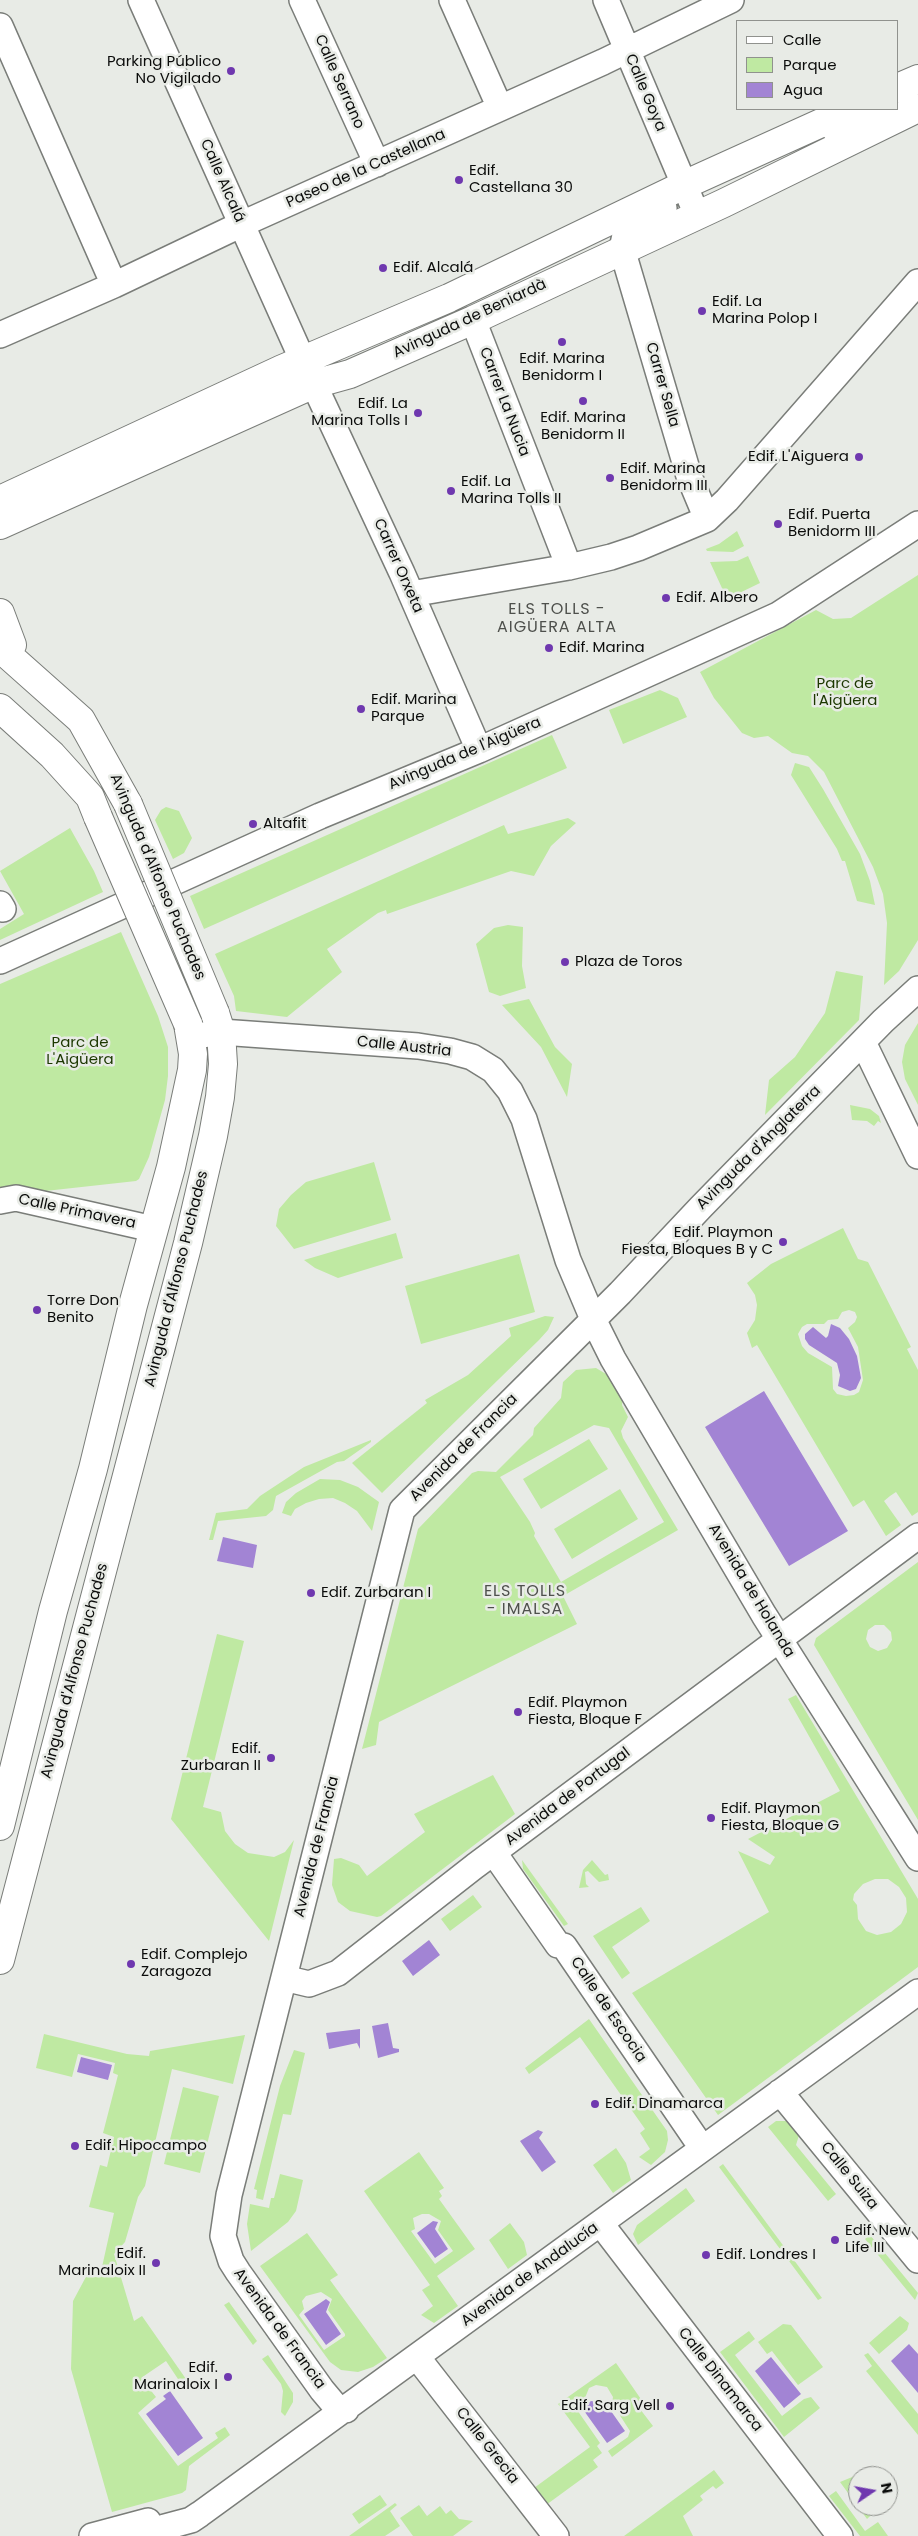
<!DOCTYPE html>
<meta charset="utf-8">
<style>
body{margin:0}
#map{position:relative;width:918px;height:2536px;overflow:hidden;background:#e8ebe6;font-family:Poppins,sans-serif}
canvas{display:block}
.legend{position:absolute;left:736px;top:20px;width:162px;height:90px;box-sizing:border-box;background:#e8ebe6;border:1px solid #90928e;margin:0;padding:6px 9px;list-style:none;font-size:15px;color:#0b0c0b}
.legend li{display:flex;align-items:center;gap:10px;height:25px}
.legend b{width:25px;border:1px solid #90928e}
.north{position:absolute;left:848px;top:2466px;width:50px;height:50px;box-sizing:border-box;background:#e8ebe6;border:1px solid #90928e;border-radius:50%;rotate:78deg;font-size:14px;font-weight:700;line-height:20px;text-align:center;color:#0b0c0b}
.north::after{content:'';display:block;margin:auto;width:18px;height:22px;background:#6f38af;clip-path:polygon(50% 0,100% 100%,50% 72%,0 100%)}
</style>
<div id="map">
<canvas width="918" height="2536"></canvas>
<ul class="legend">
<li><b style="height:6px;background:#fff"></b>Calle</li>
<li><b style="height:14px;background:#bfe9a2"></b>Parque</li>
<li><b style="height:14px;background:#a284d4"></b>Agua</li>
</ul>
<div class="north">N</div>
</div>
<script>
const g = document.querySelector('canvas').getContext('2d');
g.lineJoin = 'round';
function fillPath(path, color) { g.fillStyle = color; g.fill(path, 'evenodd'); }
const toPath = rows => new Path2D(rows.map(r => 'M' + r).join(''));
function strokePath(path, color, width, dash) { g.strokeStyle = color; g.lineWidth = width; g.lineCap = dash ? 'butt' : 'round'; g.setLineDash(dash || []); g.stroke(path); }
function write(font, color, halo, rows, align = 'center') {
  g.font = font + ' Poppins,sans-serif'; g.lineWidth = 5; g.setLineDash([]); g.textBaseline = 'middle'; g.strokeStyle = halo; g.fillStyle = color; for (const [text, x, y, turn = 0] of rows) {
    g.save(); g.translate(x, y); g.rotate((+turn || 0) * Math.PI / 180); g.textAlign = isNaN(turn) ? turn : align; if (halo) g.strokeText(text, 0, 0); g.fillText(text, 0, 0); g.restore();
  }
}
fillPath(toPath([
 [737,531,744,546,733,552,707,551,706,549,719,544],
 [748,556,760,583,727,599,710,562,737,561],
 [918,575,918,940,899,971,884,985,887,923,883,894,873,867,824,772,808,756,792,753,768,736,754,738,742,733,714,698,700,672,816,610,833,619,851,618],
 [660,690,678,698,687,717,623,744,609,710],
 [552,735,567,768,204,929,190,896],
 [795,763,809,767,823,789,860,854,870,881,875,905,857,901,845,861,842,861,837,849,791,775],
 [166,807,179,811,192,838,184,853,173,859,155,820,161,810],
 [568,818,576,823,551,846,534,876,511,871,387,914,386,910,378,913,327,949,342,972,287,1017,236,1011,234,996,215,954,504,825,508,834],
 [70,828,94,871,103,892,0,940,0,929,24,914,0,871],
 [508,925,523,927,522,966,526,988,500,996,489,992,476,944,494,928],
 [121,932,158,1016,168,1047,168,1076,165,1100,149,1157,139,1179,136,1181,0,1196,0,984],
 [836,971,863,976,859,1020,765,1115,769,1080,795,1057,825,1013],
 [529,999,555,1047,572,1064,567,1097,541,1047,502,1005],
 [918,1023,918,1105,905,1079,902,1062,905,1045],
 [850,1105,870,1109,879,1116,881,1123,878,1121,874,1126,867,1121,852,1120],
 [374,1162,391,1220,294,1249,276,1226,279,1209,291,1195,306,1182],
 [843,1228,858,1259,868,1262,911,1347,907,1349,918,1370,918,1512,912,1516,896,1492,890,1496,884,1501,901,1525,886,1536,864,1500,853,1507,757,1345,752,1348,747,1333,755,1320,757,1305,755,1295,747,1283,771,1264],
 [849,1310,855,1312,857,1317,855,1322,848,1328,858,1347,863,1380,859,1392,854,1395,846,1396,837,1394,833,1389,832,1367,808,1353,802,1346,798,1334,802,1327,807,1324,824,1324,828,1320,838,1319,842,1312],
 [396,1233,403,1258,338,1278,315,1268,304,1260],
 [519,1254,535,1312,421,1344,405,1286],
 [545,1316,554,1317,548,1330,539,1340,382,1493,352,1463,427,1403,425,1400,468,1375,511,1336,509,1328],
 [596,1368,611,1377,623,1398,622,1405,628,1417,621,1431,623,1438,678,1530,563,1596,577,1624,379,1722,376,1745,362,1749,418,1529,472,1473,478,1471,496,1472,533,1435,534,1428,561,1398,563,1382,576,1370],
 [594,1425,609,1428,664,1522,561,1582,534,1536,535,1533,530,1522,500,1477],
 [589,1439,608,1469,541,1509,523,1479],
 [371,1440,371,1442,344,1461,337,1462,276,1496,273,1510,266,1516,218,1521,213,1540,209,1540,216,1513,247,1509,260,1496,304,1467],
 [320,1479,340,1480,358,1487,379,1502,372,1531,357,1511,345,1503,333,1498,319,1499,306,1503,295,1509,291,1516,282,1513,286,1502,296,1493],
 [620,1489,638,1519,572,1559,554,1529],
 [918,1562,918,1820,814,1645,816,1638],
 [875,1625,884,1625,891,1632,892,1640,887,1648,878,1651,870,1647,866,1639,868,1630],
 [217,1634,244,1641,203,1807,221,1812,225,1831,235,1844,248,1853,274,1857,285,1852,294,1840,269,1941,171,1819],
 [796,1695,918,1899,918,1967,718,2115,632,1993,769,1912,738,1851,770,1865,775,1857,748,1839,840,1791,788,1699],
 [875,1879,888,1879,899,1887,906,1898,907,1912,901,1924,891,1932,877,1935,866,1931,858,1919,857,1905,853,1900,854,1894,863,1884],
 [493,1775,515,1814,381,1916,377,1917,350,1911,338,1902,332,1885,334,1859,341,1858,359,1865,367,1876,425,1832,414,1814],
 [522,1860,568,1924,564,1926,523,1869],
 [592,1860,605,1875,608,1874,609,1880,599,1882,588,1871,585,1872,586,1884,589,1887,579,1888,583,1870],
 [473,1895,482,1907,450,1931,441,1919],
 [641,1907,650,1921,612,1947,630,1973,622,1979,593,1936],
 [589,2019,667,2131,668,2140,665,2152,651,2165,639,2157,650,2149,640,2133,645,2129,580,2037,529,2074,525,2068],
 [44,2034,127,2054,149,2056,150,2051,245,2035,233,2084,172,2069,145,2186,138,2197,125,2242,114,2254,134,2321,142,2316,186,2379,178,2379,166,2361,141,2378,156,2397,138,2413,178,2466,218,2438,215,2433,225,2427,230,2435,189,2466,186,2490,182,2493,112,2512,71,2369,73,2301,88,2273,86,2269,102,2267,114,2213,89,2207,100,2165,107,2167,114,2137,103,2133,118,2075,113,2073,115,2063,78,2054,72,2077,36,2068],
 [294,2050,305,2053,291,2115,283,2114,263,2200,256,2198,257,2190,254,2189,280,2086],
 [183,2087,219,2096,200,2173,164,2164],
 [776,2121,791,2121,800,2132,796,2145,836,2194,828,2201,768,2127],
 [616,2148,626,2163,631,2180,613,2193,593,2165],
 [419,2152,444,2188,439,2191,442,2196,439,2199,475,2249,437,2276,458,2306,434,2323,421,2315,433,2306,422,2290,430,2285,364,2191],
 [422,2214,429,2214,441,2221,438,2230,453,2251,435,2264,411,2231,415,2229,413,2218],
 [723,2164,822,2298,818,2300,719,2167],
 [280,2174,303,2180,296,2211,288,2222,251,2251,247,2224,250,2204,269,2208,271,2198,274,2198],
 [686,2188,695,2201,638,2245,633,2234,637,2225],
 [510,2223,524,2242,527,2255,508,2269,489,2240],
 [307,2233,338,2275,330,2280,387,2358,373,2367,358,2372,341,2370,330,2362,260,2266],
 [321,2292,332,2299,328,2310,345,2334,345,2336,324,2350,299,2315,304,2309,302,2301,306,2296],
 [870,2235,918,2293,915,2300,865,2239],
 [229,2302,257,2341,253,2345,224,2305],
 [900,2316,909,2323,907,2330,879,2354,869,2343],
 [783,2324,791,2325,823,2367,798,2385,772,2351,767,2354,758,2342],
 [749,2331,755,2339,735,2355,782,2416,804,2399,811,2397,820,2408,784,2437,720,2352],
 [868,2353,918,2414,918,2435,866,2371,872,2366,864,2355],
 [268,2355,293,2393,293,2402,285,2416,281,2412,283,2391,281,2384,262,2359],
 [616,2363,645,2405,640,2409,653,2426,612,2457,608,2451,628,2437,630,2431,612,2403,613,2397,607,2387,596,2385,589,2388,585,2398,575,2407,600,2443,597,2446,602,2453,593,2460,598,2467,546,2505,534,2488,590,2447,558,2404],
 [714,2470,724,2483,716,2489,713,2486,700,2496,703,2500,683,2516,693,2536,624,2536],
 [862,2473,867,2476,858,2476,856,2492,858,2506,866,2506,872,2514,867,2519,840,2482],
 [836,2491,865,2531,878,2522,888,2536,860,2536,829,2496],
 [380,2495,387,2505,359,2524,352,2514],
 [395,2503,397,2505,390,2511,400,2526,385,2536,349,2536],
 [419,2505,427,2516,440,2506,446,2514,451,2510,459,2519,473,2521,453,2536,413,2536,400,2518]
]), '#bfe9a2');
fillPath(toPath([
 [831,1324,840,1328,849,1339,857,1356,861,1378,856,1389,850,1391,838,1386,840,1375,837,1363,809,1345,805,1339,805,1334,813,1327,826,1338,828,1336],
 [764,1391,848,1531,789,1566,705,1427],
 [223,1537,257,1545,253,1568,217,1561],
 [429,1940,440,1955,413,1976,402,1961],
 [388,2023,393,2048,399,2049,399,2052,378,2058,372,2026],
 [360,2029,360,2049,357,2043,329,2049,326,2033],
 [81,2057,112,2065,108,2080,77,2072],
 [538,2130,543,2132,539,2138,556,2162,542,2172,520,2141],
 [433,2221,438,2222,435,2229,448,2249,435,2258,417,2233],
 [326,2299,330,2302,326,2312,341,2334,326,2345,304,2314],
 [909,2344,918,2354,918,2393,891,2361],
 [771,2357,801,2394,784,2408,755,2371],
 [170,2391,203,2438,178,2456,146,2414,166,2399,163,2396],
 [591,2401,606,2404,625,2431,607,2443,582,2408]
]), '#a284d4');
const street = toPath([
 [141,0,303,361,402,573,479,750],
 [302,0,377,164],
 [452,0,500,108],
 [606,0,697,215],
 [0,26,114,285],
 [834,129,874,109],
 [664,208,636,222,625,235,622,249,689,476,707,519],
 [473,320,569,567],
 [0,335,114,285,242,224,603,62,731,0],
 [411,594,569,567,611,557,638,548,707,519,727,500,918,282],
 [0,904,3,909],
 [0,961,320,816,479,750,778,615,918,524],
 [191,1037,221,1032,418,1046,450,1051,472,1057,493,1070,510,1091,524,1119,568,1260,593,1319,613,1359,764,1615,918,1858],
 [863,1042,918,1156],
 [0,1201,16,1198,153,1229],
 [494,1853,558,1945,564,1946,702,2148],
 [284,1978,309,1984,338,1973,475,1866,918,1536],
 [780,2092,918,2260],
 [601,2224,840,2536],
 [417,2357,556,2536],
 [346,2410,338,2409,322,2390,238,2272,231,2261,223,2236,229,2195,402,1510,620,1293,701,1207,883,1021,918,989],
 [92,2536,148,2521],
 [131,2536,191,2520,200,2514,918,1992]
]);
const secondary = toPath([
 [897,88,918,79],
 [0,500,280,370,449,298,684,185,852,109],
 [0,525,314,384,350,374,473,320,724,203,918,108],
 [0,613,12,645],
 [0,648,81,720,128,804],
 [0,708,52,755,90,797,98,817],
 [0,1826,53,1611,93,1469,133,1305,171,1167,192,1070,193,1054,188,1024],
 [0,1960,188,1243,213,1136,220,1097,223,1064,221,1032,215,1013]
]);
strokePath(street, '#7a7d79', 28);
strokePath(secondary, '#7a7d79', 30);
strokePath(street, '#fff', 25);
strokePath(secondary, '#fff', 28);
const secondaryBridge = toPath([
 [128,804,215,1013],
 [98,817,188,1024]
]);
strokePath(secondaryBridge, '#7a7d79', 30, []);
strokePath(secondaryBridge, '#fff', 28);
for (const [x, y, r, color] of [
 [231,71,5,"#6f38af"],
 [459,180,5,"#6f38af"],
 [383,268,5,"#6f38af"],
 [702,311,5,"#6f38af"],
 [562,342,5,"#6f38af"],
 [583,401,5,"#6f38af"],
 [418,413,5,"#6f38af"],
 [859,457,5,"#6f38af"],
 [610,478,5,"#6f38af"],
 [451,491,5,"#6f38af"],
 [778,524,5,"#6f38af"],
 [666,598,5,"#6f38af"],
 [549,648,5,"#6f38af"],
 [361,709,5,"#6f38af"],
 [253,824,5,"#6f38af"],
 [565,962,5,"#6f38af"],
 [783,1242,5,"#6f38af"],
 [37,1310,5,"#6f38af"],
 [311,1593,5,"#6f38af"],
 [518,1712,5,"#6f38af"],
 [271,1758,5,"#6f38af"],
 [711,1818,5,"#6f38af"],
 [131,1964,5,"#6f38af"],
 [595,2104,5,"#6f38af"],
 [75,2146,5,"#6f38af"],
 [835,2240,5,"#6f38af"],
 [706,2255,5,"#6f38af"],
 [156,2263,5,"#6f38af"],
 [228,2377,5,"#6f38af"],
 [670,2406,5,"#6f38af"]
]) { const dot = new Path2D(); dot.arc(x, y, r, 0, 2 * Math.PI); g.fillStyle = color; g.fill(dot); strokePath(dot, '#e8ebe6', 2); }
write('15px', '#0b0c0b', '#e8ebe6', [
 ["Parking Público",221,62,"right"],
 ["No Vigilado",221,79,"right"],
 ["Edif.",469,171],
 ["Castellana 30",469,188],
 ["Edif. Alcalá",393,268],
 ["Edif. La",712,302],
 ["Marina Polop I",712,319],
 ["Edif. Marina",562,359,"center"],
 ["Benidorm I",562,376,"center"],
 ["Edif. La",408,404,"right"],
 ["Marina Tolls I",408,421,"right"],
 ["Edif. Marina",583,418,"center"],
 ["Benidorm II",583,435,"center"],
 ["Edif. L'Aiguera",849,457,"right"],
 ["Edif. Marina",620,469],
 ["Benidorm III",620,486],
 ["Edif. La",461,482],
 ["Marina Tolls II",461,499],
 ["Edif. Puerta",788,515],
 ["Benidorm III",788,532],
 ["Edif. Albero",676,598],
 ["Edif. Marina",559,648],
 ["Edif. Marina",371,700],
 ["Parque",371,717],
 ["Altafit",263,824],
 ["Plaza de Toros",575,962],
 ["Edif. Playmon",773,1233,"right"],
 ["Fiesta, Bloques B y C",773,1250,"right"],
 ["Torre Don",47,1301],
 ["Benito",47,1318],
 ["Edif. Zurbaran I",321,1593],
 ["Edif. Playmon",528,1703],
 ["Fiesta, Bloque F",528,1720],
 ["Edif.",261,1749,"right"],
 ["Zurbaran II",261,1766,"right"],
 ["Edif. Playmon",721,1809],
 ["Fiesta, Bloque G",721,1826],
 ["Edif. Complejo",141,1955],
 ["Zaragoza",141,1972],
 ["Edif. Dinamarca",605,2104],
 ["Edif. Hipocampo",85,2146],
 ["Edif. New",845,2231],
 ["Life III",845,2248],
 ["Edif.",146,2254,"right"],
 ["Marinaloix II",146,2271,"right"],
 ["Edif. Londres I",716,2255],
 ["Edif.",218,2368,"right"],
 ["Marinaloix I",218,2385,"right"],
 ["Edif. Sarg Vell",660,2406,"right"]
], 'left');
write('15px', '#0b0c0b', '#e8ebe6', [
 ["Calle Serrano",339,82,66],
 ["Calle Goya",645,93,67],
 ["Paseo de la Castellana",366,169,-24],
 ["Calle Alcalá",222,181,66],
 ["Avinguda de Beniardà",470,319,-25],
 ["Carrer Sella",662,385,74],
 ["Carrer La Nucia",504,402,69],
 ["Carrer Orxeta",398,566,66],
 ["Avinguda de l'Aigüera",465,754,-23],
 ["Avinguda d'Alfonso Puchades",157,877,67],
 ["Calle Austria",404,1047,6],
 ["Avinguda d'Anglaterra",759,1148,-45],
 ["Calle Primavera",77,1212,12],
 ["Avinguda d'Alfonso Puchades",177,1279,-76],
 ["Avenida de Francia",464,1448,-45],
 ["Avenida de Holanda",751,1591,59],
 ["Avinguda d'Alfonso Puchades",75,1671,-75],
 ["Avenida de Portugal",568,1797,-37],
 ["Avenida de Francia",317,1847,-76],
 ["Calle de Escocia",608,2010,56],
 ["Calle Suiza",849,2176,51],
 ["Avenida de Andalucía",530,2275,-36],
 ["Avenida de Francia",279,2329,54],
 ["Calle Dinamarca",720,2380,52],
 ["Calle Grecia",487,2446,52]
]);
write('15px', '#1c3800', '#e8ebe6', [
 ["Parc de",845,684],
 ["l'Aigüera",845,701],
 ["Parc de",80,1043],
 ["L'Aigüera",80,1060]
]);
g.letterSpacing = '1px';
write('16px', '#4e504c', '#e8ebe6', [
 ["ELS TOLLS -",557,610],
 ["AIGÜERA ALTA",557,628],
 ["ELS TOLLS",525,1592],
 ["- IMALSA",525,1610]
]);
g.letterSpacing = '0px';
</script>
